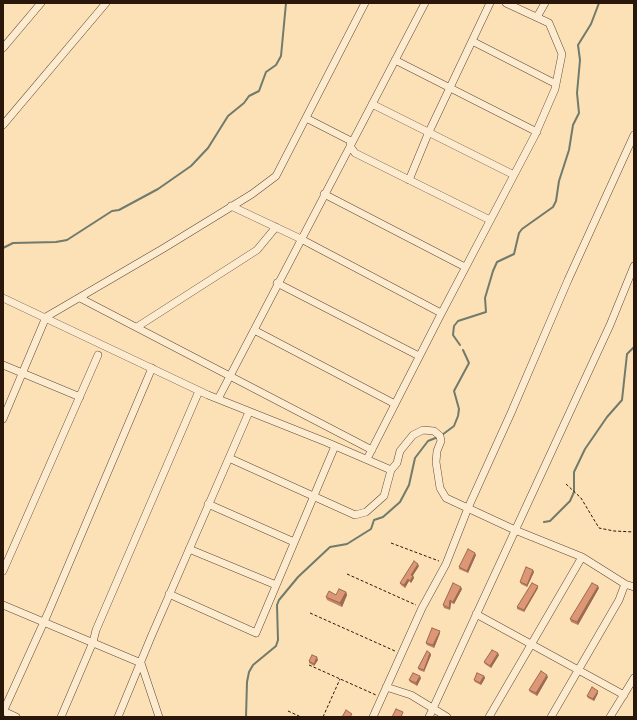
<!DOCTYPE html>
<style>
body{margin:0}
#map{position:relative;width:637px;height:720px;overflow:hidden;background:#fce0b6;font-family:Alegreya,serif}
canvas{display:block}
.frame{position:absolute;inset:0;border:4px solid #2b170a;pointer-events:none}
</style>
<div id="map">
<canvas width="637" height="720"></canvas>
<div class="frame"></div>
</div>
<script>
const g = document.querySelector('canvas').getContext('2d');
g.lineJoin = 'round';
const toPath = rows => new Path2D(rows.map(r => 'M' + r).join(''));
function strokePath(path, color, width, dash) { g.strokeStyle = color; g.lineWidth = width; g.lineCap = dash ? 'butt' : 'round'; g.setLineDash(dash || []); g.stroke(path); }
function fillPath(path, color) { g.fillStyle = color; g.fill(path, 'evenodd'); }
strokePath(toPath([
 [3,248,13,243,56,242,67,240,112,211,119,210,158,189,191,166,208,148,228,116,244,103,249,96,259,91,266,72,276,65,281,56,286,3],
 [460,345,453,335,454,326,458,321,486,312,485,298,493,271,497,262,514,254,519,233,522,229,553,207,556,201,559,181,569,150,573,125,579,113,577,93,580,60,578,45,591,24,599,3],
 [442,435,454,426,458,416,459,409,454,391,469,363,463,350],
 [544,522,550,521,570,501,574,492,574,472,585,449,607,417,622,400,627,354,634,347],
 [246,717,247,682,249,672,253,665,276,646,278,640,277,605,279,600,298,577,330,547,347,544,371,529,374,520,383,517,400,502,409,485,415,458,428,441,438,437]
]), '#717b6b', 2);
const minor = toPath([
 [537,17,545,3],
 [472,41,556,84],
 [3,48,41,3],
 [395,60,537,132],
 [372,104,514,175],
 [306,118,351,141,350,146,355,153,490,220],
 [3,125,106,3],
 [409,180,428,134,490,3],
 [324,194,465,267],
 [231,206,301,239,441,313],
 [277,283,419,356],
 [3,298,208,395,326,442,391,470,397,463,400,451,413,435,423,430,434,431,440,436,441,441,437,451,436,462,440,488,446,498,515,530,582,557,625,584,634,587],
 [80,298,372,450],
 [137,327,257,250,276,227],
 [254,330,395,404],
 [3,365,80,397],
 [218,399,425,3],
 [3,419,46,317,164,248,252,194,276,176,365,3],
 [229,458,355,515,366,512,384,496,391,470],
 [367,459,440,316,535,135,555,89,562,54,549,23,506,3],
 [208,504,294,542],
 [189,549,276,585],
 [3,571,98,355],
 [169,594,256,633,335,446],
 [3,605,141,663,159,717],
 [476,614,624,695],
 [386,687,411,695,447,717],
 [3,711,16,717],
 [3,712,48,613,152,368],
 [61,717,93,642,96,630,199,391],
 [118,717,151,637,249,412],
 [373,717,422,608,446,564,468,508,511,413,568,280,634,135],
 [429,717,610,325,634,266],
 [489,717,582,557],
 [551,717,619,600,625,584],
 [610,717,634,678]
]);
strokePath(minor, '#5f4935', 8);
strokePath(toPath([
 [566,484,581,498,599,528,614,531,634,532],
 [391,543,439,561],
 [347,574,416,605],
 [310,613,395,651],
 [309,665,376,695],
 [288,711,301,717],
 [323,717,340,679]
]), '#2b170a', 1, [3, 2]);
strokePath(minor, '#fdebd0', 7);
fillPath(toPath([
 [476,555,468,573,459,569,459,567],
 [419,566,413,575,414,578,411,583,409,581,405,588,401,585,400,583],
 [534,572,527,587,521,584,520,582],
 [538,586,538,588,524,612,517,609,517,607],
 [599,588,578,625,571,622,570,619],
 [462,589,454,604,451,603,450,610,444,608,443,605],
 [346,592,347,595,342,607,327,600,326,597,336,595],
 [440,633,434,648,427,645,426,643],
 [430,653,431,655,424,672,419,670,418,668],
 [499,655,491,668,485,664,484,662],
 [318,660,314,666,309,663,309,661],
 [484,676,485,678,481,685,475,682,474,680],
 [548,677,537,696,530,692,529,690],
 [421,678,417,686,410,682,409,680],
 [598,693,594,701,588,698,587,696]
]), '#be8265');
fillPath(toPath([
 [475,553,476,555,468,573,467,571],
 [418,564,419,566,412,577,411,575],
 [533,570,534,572,527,587,527,585],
 [413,576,414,578,411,583,410,581],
 [408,579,409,581,405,588,404,585],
 [538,586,538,588,524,612,524,610],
 [598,586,599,588,578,625,577,622],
 [461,587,462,589,454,604,453,602],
 [346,592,347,595,342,607,340,603],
 [450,600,451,603,450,610,449,608],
 [440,631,440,633,434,648,433,645],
 [430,653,431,655,424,672,424,670],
 [498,653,499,655,491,668,490,666],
 [317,657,318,660,314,666,314,664],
 [547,675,548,677,537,696,536,693],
 [420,676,421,678,417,686,416,683],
 [484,676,485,678,481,685,480,683],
 [598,691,598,693,594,701,593,699]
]), '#9b6a52');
const building = toPath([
 [468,549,475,553,467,571,459,567,468,549],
 [414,561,418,564,411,575,413,576,410,581,408,579,404,585,400,583,414,561],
 [526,567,533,570,527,585,520,582,526,567],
 [453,583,461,587,453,602,450,600,449,608,443,605,453,583],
 [532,583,538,586,524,610,517,607,532,583],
 [592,583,598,586,577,622,570,619,592,583],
 [339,589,346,592,340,603,326,597,329,591,336,595,339,589],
 [432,628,440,631,433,645,426,643,432,628],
 [492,650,498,653,490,666,484,662,492,650],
 [427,651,430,653,424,670,418,668,427,651],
 [312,655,317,657,314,664,309,661,312,655],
 [541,671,547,675,536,693,529,690,541,671],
 [413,673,420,676,416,683,409,680,413,673],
 [477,673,484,676,480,683,474,680,477,673],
 [592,687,598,691,593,699,587,696,592,687],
 [396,709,403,712,401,717,392,717,396,709],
 [346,710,352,714,350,717,342,717,346,710]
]);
fillPath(building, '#dd9775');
strokePath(building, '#9b6a52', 1);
</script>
